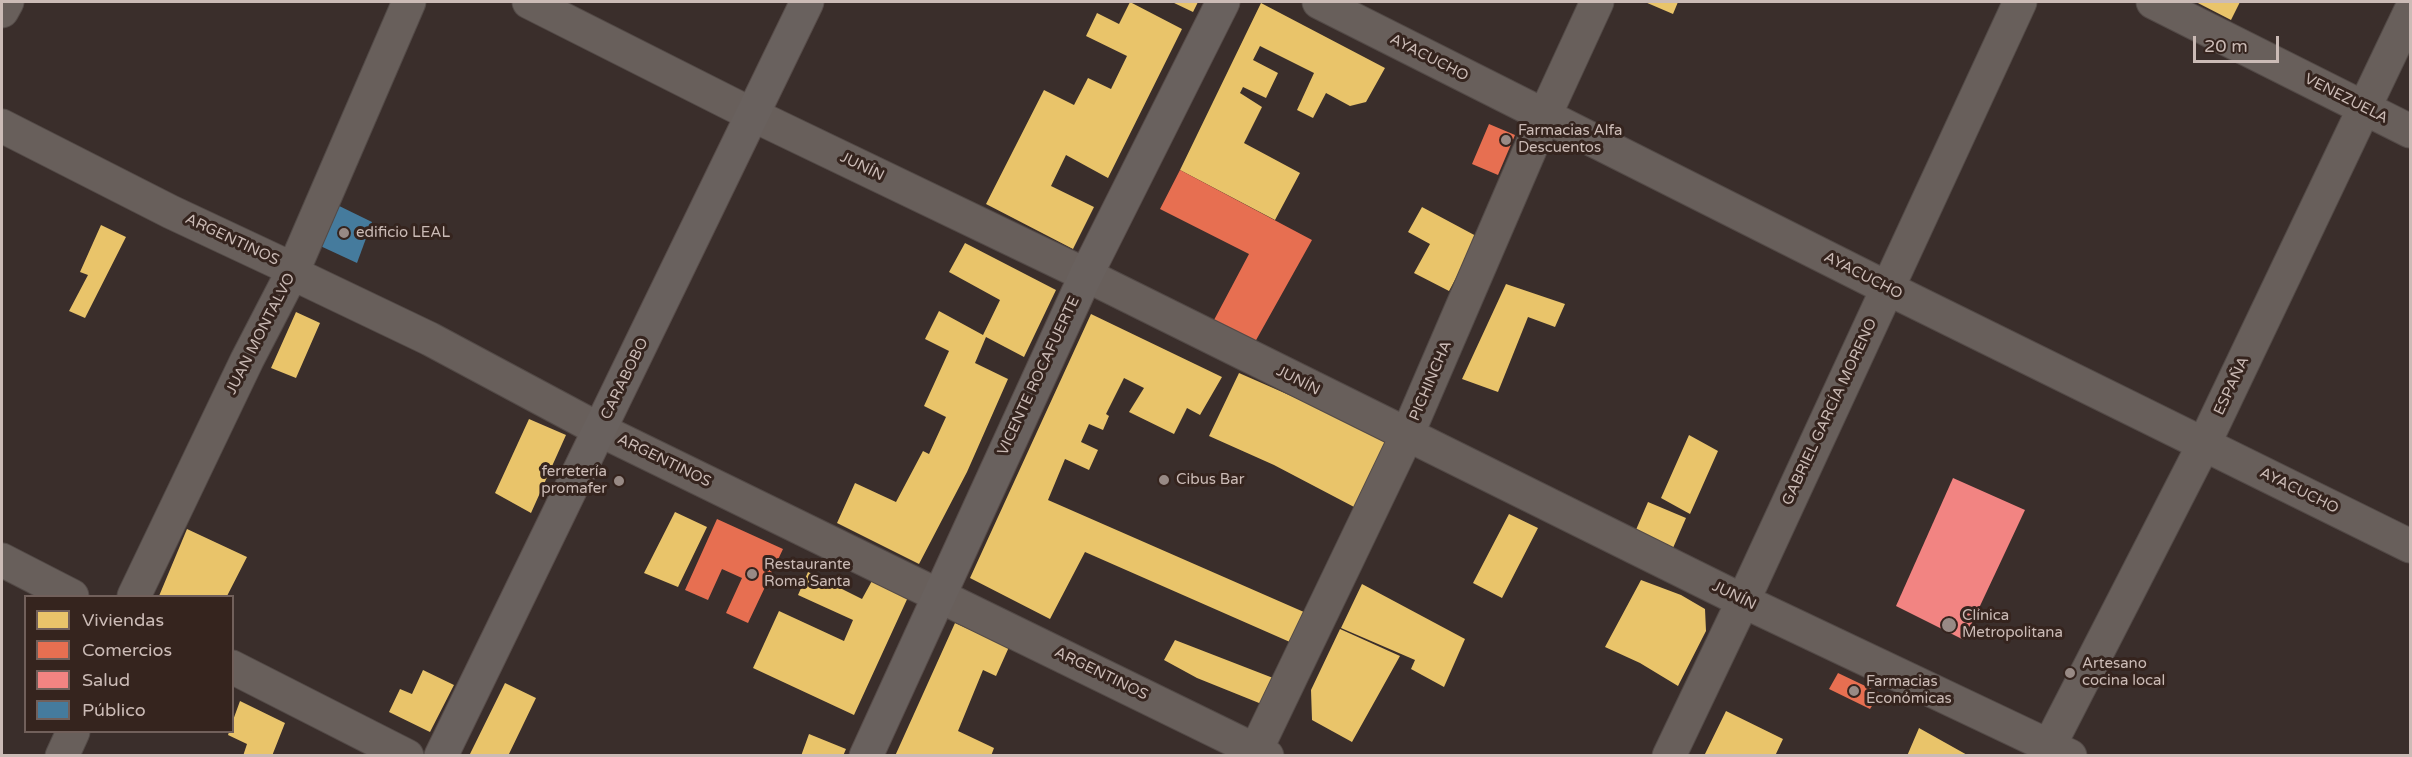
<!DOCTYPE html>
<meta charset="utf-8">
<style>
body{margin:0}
#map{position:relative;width:2412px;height:757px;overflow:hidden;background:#3a2e2b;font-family:"Varela Round",sans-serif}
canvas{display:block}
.frame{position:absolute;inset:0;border:3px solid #cbbbb6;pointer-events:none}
.legend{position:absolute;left:24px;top:595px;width:210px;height:138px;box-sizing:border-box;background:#35241e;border:2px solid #71605b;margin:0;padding:8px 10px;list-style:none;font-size:18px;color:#cbbbb6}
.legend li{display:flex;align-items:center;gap:12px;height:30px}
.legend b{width:30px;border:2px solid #71605b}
.scale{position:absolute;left:2193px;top:36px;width:86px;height:27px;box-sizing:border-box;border:3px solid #cbbbb6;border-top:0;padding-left:8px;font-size:18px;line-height:21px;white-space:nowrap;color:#cbbbb6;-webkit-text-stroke:4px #35241e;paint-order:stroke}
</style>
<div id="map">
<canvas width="2412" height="757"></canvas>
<div class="frame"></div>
<ul class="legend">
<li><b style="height:16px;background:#e9c46a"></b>Viviendas</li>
<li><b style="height:16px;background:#e76f51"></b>Comercios</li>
<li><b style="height:16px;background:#f28482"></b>Salud</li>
<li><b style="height:16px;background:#457b9d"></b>Público</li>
</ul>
<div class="scale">20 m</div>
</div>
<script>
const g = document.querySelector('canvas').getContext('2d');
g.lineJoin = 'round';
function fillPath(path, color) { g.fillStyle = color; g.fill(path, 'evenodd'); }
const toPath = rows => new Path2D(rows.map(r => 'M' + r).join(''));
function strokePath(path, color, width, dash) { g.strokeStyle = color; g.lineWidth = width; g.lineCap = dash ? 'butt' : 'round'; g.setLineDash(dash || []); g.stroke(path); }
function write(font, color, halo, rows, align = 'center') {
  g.font = font + ' "Varela Round",sans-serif'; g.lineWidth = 6; g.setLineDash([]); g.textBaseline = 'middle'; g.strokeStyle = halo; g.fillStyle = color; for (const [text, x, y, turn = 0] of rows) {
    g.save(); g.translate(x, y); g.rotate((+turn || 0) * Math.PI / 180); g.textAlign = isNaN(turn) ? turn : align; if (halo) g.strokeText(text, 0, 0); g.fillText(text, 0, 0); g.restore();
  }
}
fillPath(toPath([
 [1130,2,1182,29,1108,178,1066,155,1051,186,1094,207,1073,249,986,204,1044,90,1074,105,1088,78,1111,89,1127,56,1086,36,1097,13,1119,24],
 [1172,2,1198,2,1193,12],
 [1645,2,1678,2,1673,14],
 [2196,2,2240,2,2231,20],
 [1261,3,1385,68,1366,102,1350,106,1326,93,1313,118,1297,110,1314,73,1260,46,1253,60,1278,73,1266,98,1243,87,1240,93,1262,107,1244,143,1300,173,1275,220,1180,170],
 [1422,207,1478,237,1449,291,1414,273,1430,244,1408,232],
 [101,225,126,237,85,318,69,311,88,275,80,272],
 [965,243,1056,290,1024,357,986,337,975,363,1008,379,967,472,919,564,837,523,855,483,896,502,923,451,929,454,946,417,924,406,949,351,925,339,939,311,983,335,1000,300,949,272],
 [1506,284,1565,304,1555,327,1528,317,1498,392,1462,379],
 [296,312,320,323,296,378,271,368],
 [1091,314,1222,377,1200,415,1187,408,1174,434,1129,412,1144,388,1124,378,1106,414,1109,416,1103,430,1089,424,1081,442,1098,450,1089,470,1065,459,1048,500,1313,616,1299,646,1085,552,1050,619,970,578],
 [1239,373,1305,402,1387,443,1356,508,1274,465,1209,436],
 [529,419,566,435,531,513,495,493],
 [1689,435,1718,451,1690,514,1661,498],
 [1648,502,1686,518,1673,548,1635,532],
 [675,512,707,527,678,587,644,573],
 [1509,514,1538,528,1502,598,1473,583],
 [187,529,247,557,227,596,159,596],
 [808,572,862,599,873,579,909,595,854,715,753,668,779,611,844,641,853,620,798,595],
 [1641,580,1681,595,1705,609,1706,631,1678,686,1640,663,1605,647],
 [1362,584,1465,639,1444,687,1411,669,1415,660,1341,628],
 [955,623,1009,647,996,676,983,670,958,731,994,748,991,756,895,756],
 [1340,629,1400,656,1352,742,1312,720,1311,690],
 [1175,640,1286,683,1274,709,1197,678,1164,660],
 [423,670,454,685,430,732,389,712,400,689,412,694],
 [505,683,536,698,508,756,469,756],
 [240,701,285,723,272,756,243,756,247,744,228,735,229,732,232,732,232,723],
 [1726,711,1783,739,1775,756,1704,756],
 [1919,728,1969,756,1907,756],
 [809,734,846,749,843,756,801,756]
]), '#e9c46a');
fillPath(toPath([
 [1489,124,1515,135,1498,175,1472,164],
 [1180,170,1312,240,1255,342,1214,320,1249,254,1160,209],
 [717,519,783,549,748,623,726,613,742,578,722,569,708,600,685,590],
 [1838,673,1880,693,1870,709,1829,689]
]), '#e76f51');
fillPath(toPath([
 [1953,478,2025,510,1964,640,1896,606]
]), '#f28482');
fillPath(toPath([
 [329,201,372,222,357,263,316,244]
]), '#457b9d');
const minor = toPath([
 [529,2,753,115,1086,275,1743,601,2070,756],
 [1319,2,1887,288,2410,546],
 [2153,2,2410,131],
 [2,11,7,2],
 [2,126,171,212,284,265,292,273,430,339,600,430,1267,756],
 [2,560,72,596],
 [134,596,247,360,292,273,409,2],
 [232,667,407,756],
 [62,756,73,732],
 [1253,756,1407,435,1544,117,1597,2],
 [1669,756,1743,601,2020,2],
 [2044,756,2204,444,2410,12]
]);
const major = toPath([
 [441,756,807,2],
 [866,756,1086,275,1223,2]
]);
strokePath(minor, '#534a47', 35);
strokePath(major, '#574c49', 35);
strokePath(minor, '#685f5b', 33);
strokePath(major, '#69615e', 33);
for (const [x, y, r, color] of [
 [1506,140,6,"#988a85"],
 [344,233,6,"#988a85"],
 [1164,480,6,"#988a85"],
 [619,481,6,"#988a85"],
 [752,574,6,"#988a85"],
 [1949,625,8,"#988a85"],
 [2070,673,6,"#988a85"],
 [1854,691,6,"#988a85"]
]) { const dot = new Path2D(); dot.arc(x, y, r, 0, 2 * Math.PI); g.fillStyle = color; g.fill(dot); strokePath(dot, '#35241e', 2); }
write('15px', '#cbbbb6', '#35241e', [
 ["AYACUCHO",1429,58,27],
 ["VENEZUELA",2346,99,27],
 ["JUNÍN",862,167,26],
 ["ARGENTINOS",232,240,25],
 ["AYACUCHO",1863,276,27],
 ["JUAN MONTALVO",261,334,-63],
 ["VICENTE ROCAFUERTE",1039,376,-65],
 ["CARABOBO",625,379,-64],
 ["JUNÍN",1298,381,27],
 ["PICHINCHA",1431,381,-67],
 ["ESPAÑA",2232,386,-65],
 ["GABRIEL GARCÍA MORENO",1830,412,-65],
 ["ARGENTINOS",664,461,26],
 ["AYACUCHO",2299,491,26],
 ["JUNÍN",1734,596,26],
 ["ARGENTINOS",1101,674,26]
]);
write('15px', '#cbbbb6', '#35241e', [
 ["Farmacias Alfa",1518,131],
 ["Descuentos",1518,148],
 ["edificio LEAL",356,233],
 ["ferretería",607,472,"right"],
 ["promafer",607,489,"right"],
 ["Cibus Bar",1176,480],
 ["Restaurante",764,565],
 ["Roma Santa",764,582],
 ["Clínica",1962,616],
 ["Metropolitana",1962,633],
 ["Artesano",2082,664],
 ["cocina local",2082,681],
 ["Farmacias",1866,682],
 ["Económicas",1866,699]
], 'left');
</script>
